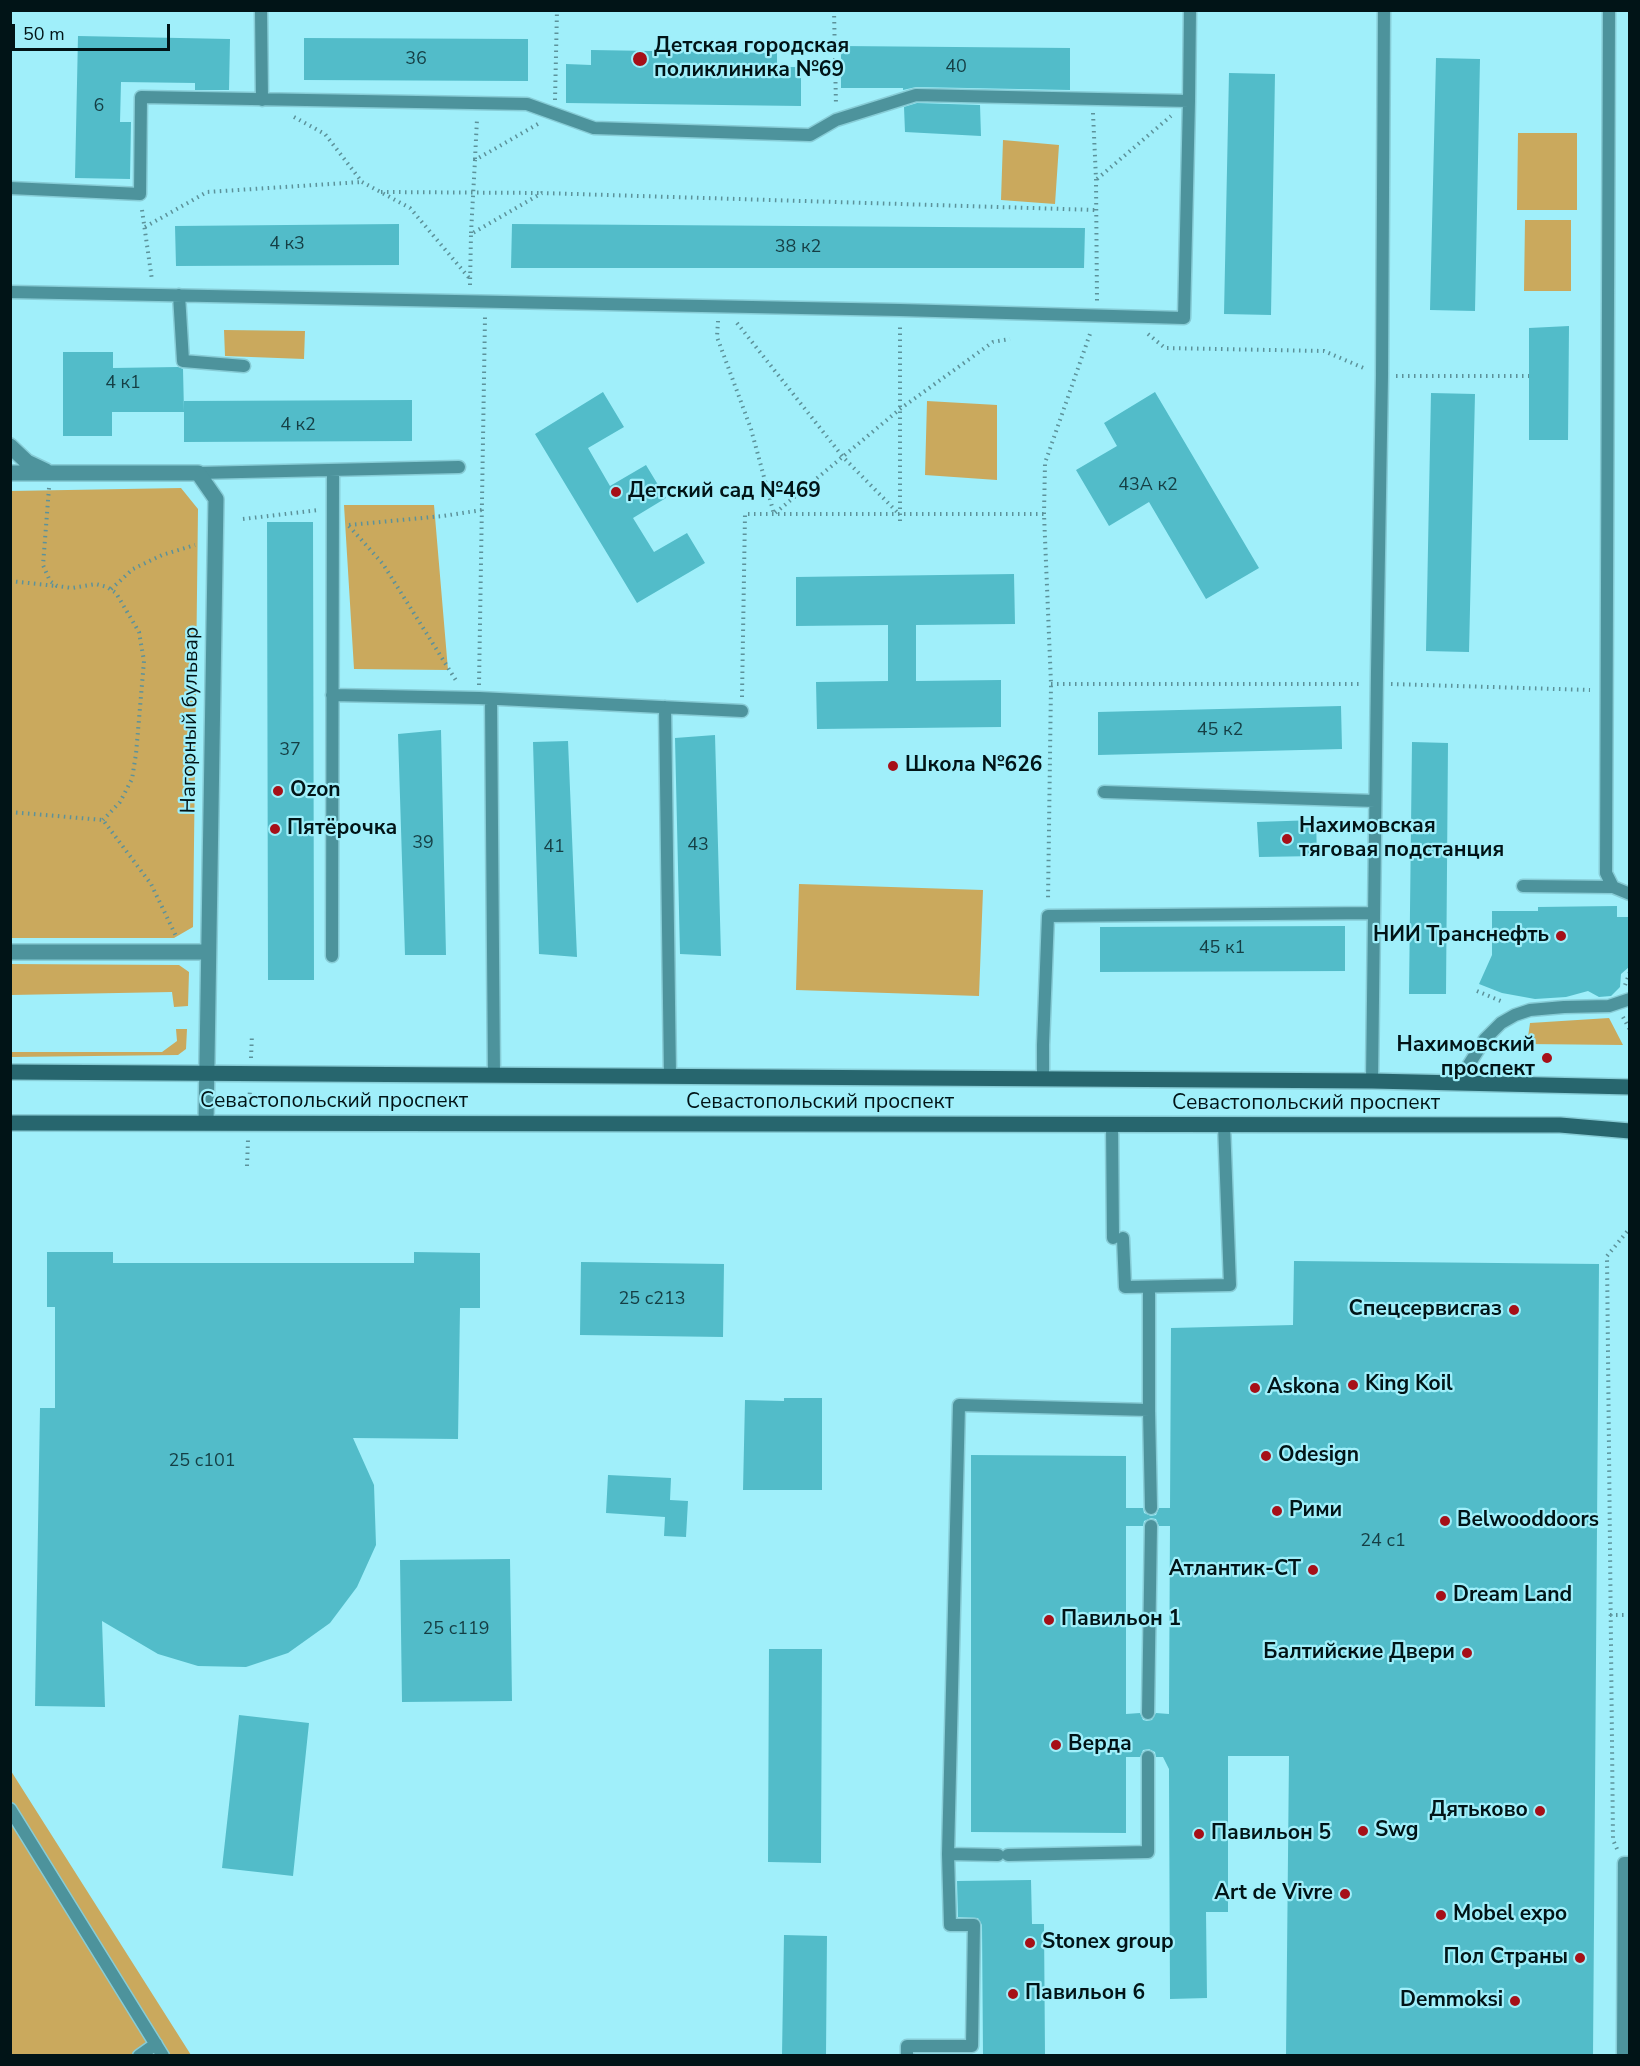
<!DOCTYPE html>
<meta charset="utf-8">
<style>
body{margin:0}
#map{position:relative;width:1640px;height:2066px;overflow:hidden;background:#a0effa;font-family:"Nunito Sans",sans-serif}
canvas{display:block}
.frame{position:absolute;inset:0;border:12px solid #011417;pointer-events:none}
.scale{position:absolute;left:12px;top:24px;width:158px;height:27px;box-sizing:border-box;border:3px solid #011417;border-top:0;padding-left:8px;font-size:18px;line-height:21px;white-space:nowrap;color:#011417;-webkit-text-stroke:4px #a0effa;paint-order:stroke}
</style>
<div id="map">
<canvas width="1640" height="2066"></canvas>
<div class="frame"></div>
<div class="scale">50 m</div>
</div>
<script>
const g = document.querySelector('canvas').getContext('2d');
g.lineJoin = 'round';
function fillPath(path, color) { g.fillStyle = color; g.fill(path, 'evenodd'); }
const toPath = rows => new Path2D(rows.map(r => 'M' + r).join(''));
function strokePath(path, color, width, dash) { g.strokeStyle = color; g.lineWidth = width; g.lineCap = dash ? 'butt' : 'round'; g.setLineDash(dash || []); g.stroke(path); }
function write(font, color, halo, rows, align = 'center') {
  g.font = font + ' "Nunito Sans",sans-serif'; g.lineWidth = 4.5; g.setLineDash([]); g.textBaseline = 'middle'; g.strokeStyle = halo; g.fillStyle = color; for (const [text, x, y, turn = 0] of rows) {
    g.save(); g.translate(x, y); g.rotate((+turn || 0) * Math.PI / 180); g.textAlign = isNaN(turn) ? turn : align; if (halo) g.strokeText(text, 0, 0); g.fillText(text, 0, 0); g.restore();
  }
}
fillPath(toPath([
 [1518,133,1577,133,1577,210,1517,210],
 [1003,140,1059,145,1055,204,1001,200],
 [1525,220,1571,220,1571,291,1524,291],
 [224,330,305,331,304,359,225,356],
 [927,401,997,405,997,480,925,475],
 [181,488,198,509,193,927,174,938,11,938,11,491],
 [344,505,434,505,448,670,354,669],
 [799,884,983,890,979,996,796,990],
 [10,964,179,965,189,972,188,1006,174,1007,172,992,11,995],
 [1609,1018,1623,1045,1527,1044,1530,1023],
 [176,1029,187,1029,186,1049,178,1055,11,1057,11,1052,162,1052,177,1041],
 [10,1770,11,1771,191,2055,11,2055]
]), '#caa95d');
fillPath(toPath([
 [78,36,230,39,229,90,195,90,195,83,121,82,120,122,131,122,130,179,75,178],
 [304,38,528,39,528,81,304,80],
 [841,46,1070,48,1070,90,916,87,903,90,903,88,841,88],
 [591,50,777,53,777,67,801,67,801,106,566,103,566,64,591,65],
 [1436,58,1480,59,1475,311,1430,310],
 [1229,73,1275,74,1271,315,1224,314],
 [917,103,980,105,981,136,905,132,904,107],
 [399,224,399,265,176,266,175,226],
 [512,224,1085,228,1084,268,511,268],
 [1569,326,1568,440,1529,440,1529,328],
 [63,352,113,352,113,368,178,367,183,369,184,412,112,412,112,436,63,436],
 [603,392,624,427,588,448,610,486,646,465,666,498,633,518,654,552,687,533,705,563,637,603,535,434],
 [1155,392,1259,568,1206,599,1149,502,1109,526,1076,470,1117,446,1104,423],
 [1431,393,1475,394,1469,652,1426,651],
 [412,400,412,441,184,442,184,401],
 [267,522,313,522,314,980,268,980],
 [1014,574,1015,624,916,625,916,681,1001,680,1001,727,817,729,816,682,888,681,888,625,796,626,796,577],
 [1341,706,1342,749,1098,755,1098,712],
 [441,730,446,955,405,955,398,734],
 [715,735,721,956,680,954,675,738],
 [568,741,577,957,539,954,533,742],
 [1412,742,1448,743,1446,994,1409,994],
 [1316,820,1317,856,1259,857,1257,822],
 [1617,906,1617,917,1629,917,1629,967,1621,974,1620,987,1611,996,1599,997,1588,991,1566,997,1535,999,1502,993,1479,984,1492,955,1492,911,1538,911,1538,907],
 [1345,926,1345,971,1100,972,1100,927],
 [47,1252,113,1252,113,1263,414,1263,414,1252,480,1253,480,1308,460,1308,458,1439,353,1438,374,1485,376,1545,357,1587,330,1623,288,1653,246,1667,198,1666,158,1654,102,1621,105,1707,35,1706,40,1408,55,1408,55,1307,47,1307],
 [1294,1261,1599,1264,1593,2055,1286,2055,1289,1756,1228,1756,1228,1912,1206,1912,1207,1998,1170,1999,1169,1769,1163,1757,1156,1757,1155,1752,1149,1749,1143,1750,1140,1757,1126,1757,1126,1833,971,1832,971,1455,1126,1456,1126,1508,1143,1508,1144,1513,1151,1516,1156,1515,1159,1508,1170,1508,1171,1328,1293,1325],
 [1151,1518,1156,1519,1159,1526,1170,1526,1169,1714,1156,1713,1152,1720,1147,1721,1143,1720,1140,1713,1126,1714,1126,1526,1143,1526,1144,1521],
 [581,1262,724,1264,723,1337,580,1335],
 [784,1398,822,1398,822,1490,743,1490,745,1400,784,1401],
 [608,1475,671,1478,670,1500,688,1501,686,1537,664,1536,665,1517,606,1513],
 [510,1559,512,1701,402,1702,400,1560],
 [769,1649,822,1649,821,1863,768,1862],
 [239,1715,309,1723,293,1876,222,1868],
 [1031,1880,1032,1924,1044,1924,1045,2055,983,2055,982,1925,978,1918,958,1917,957,1881],
 [784,1935,827,1936,826,2055,782,2055]
]), '#52bcc9');
const lane = toPath([
 [261,10,262,100],
 [1609,10,1606,873,1613,887,1630,894],
 [10,188,140,194,141,97,527,104,594,128,810,135,836,120,916,95,1189,101,1190,10],
 [10,292,900,310,1184,318,1189,101],
 [179,295,183,361,244,366],
 [198,473,459,467],
 [332,695,479,698,742,711],
 [491,699,494,1075],
 [665,707,670,1076],
 [1104,792,1375,801],
 [1523,886,1613,887],
 [332,956,333,470],
 [1043,1079,1043,1045,1048,916,1374,913],
 [1372,1081,1377,672,1382,376,1384,10],
 [1458,1082,1485,1039,1501,1023,1515,1015,1530,1010,1564,1007,1609,1006,1630,999],
 [1112,1124,1113,1238],
 [1123,1238,1125,1287,1230,1285,1224,1124],
 [1149,1410,1149,1287],
 [1148,1713,1151,1526],
 [10,1809,163,2056],
 [998,1855,948,1854,959,1405,1149,1410,1151,1508],
 [1008,1855,1148,1852,1148,1757],
 [139,2056,156,2044],
 [907,2056,907,2046,972,2046,974,1925,950,1925,948,1854],
 [1623,2056,1624,1863,1630,1863]
]);
const street = toPath([
 [10,446,27,462,46,471],
 [10,473,198,473,216,499,206,1122],
 [10,952,208,952]
]);
const secondary = toPath([
 [10,1072,1372,1081,1630,1087],
 [10,1123,1560,1125,1630,1131]
]);
strokePath(lane, '#87ccd6', 15);
strokePath(street, '#87ccd6', 18);
strokePath(secondary, '#87ccd6', 18);
strokePath(toPath([
 [834,10,836,106],
 [555,100,557,10],
 [1093,113,1096,179,1097,301],
 [294,117,325,134,362,182,410,208,470,279],
 [475,159,477,119],
 [1097,179,1171,116],
 [381,192,541,193],
 [142,210,152,280],
 [145,227,207,192,361,182],
 [471,233,475,160,538,124],
 [470,285,471,234,542,193,1096,210],
 [718,321,717,337,751,429,774,514,900,409,993,342,1010,339],
 [737,323,843,457,899,514],
 [1148,334,1165,348,1324,351,1366,369],
 [1396,376,1529,376],
 [49,488,43,565,50,581,57,586,72,588,96,584,107,587,116,593,139,632,144,661,136,754,132,779,120,802,103,820],
 [1044,514,1045,463,1091,331],
 [243,519,319,510],
 [900,521,900,326],
 [349,525,443,516,482,510],
 [349,526,383,564,457,682],
 [10,581,56,586],
 [111,589,133,569,162,555,195,545],
 [1051,684,1362,684],
 [1391,684,1590,690],
 [479,685,485,317],
 [742,697,745,514,1044,514,1051,684,1048,901],
 [10,812,103,820,151,884,176,936],
 [1625,985,1630,972],
 [1477,991,1503,1002],
 [1623,1017,1630,1030],
 [251,1058,252,1034],
 [249,1106,250,1089],
 [247,1166,248,1140],
 [1610,1615,1630,1615],
 [1617,1849,1613,1840,1607,1256,1630,1228]
]), '#5c929a', 4, [1.5, 4.5]);
strokePath(lane, '#4d939c', 12);
strokePath(street, '#4d939c', 15);
strokePath(secondary, '#27666e', 15);
for (const [x, y, r, color] of [
 [640,59,8,"#a61018"],
 [616,492,6,"#a61018"],
 [893,766,6,"#a61018"],
 [278,791,6,"#a61018"],
 [275,829,6,"#a61018"],
 [1287,839,6,"#a61018"],
 [1561,936,6,"#a61018"],
 [1547,1058,6,"#a61018"],
 [1514,1310,6,"#a61018"],
 [1353,1385,6,"#a61018"],
 [1255,1388,6,"#a61018"],
 [1266,1456,6,"#a61018"],
 [1277,1511,6,"#a61018"],
 [1445,1521,6,"#a61018"],
 [1313,1570,6,"#a61018"],
 [1441,1596,6,"#a61018"],
 [1049,1620,6,"#a61018"],
 [1467,1653,6,"#a61018"],
 [1056,1745,6,"#a61018"],
 [1540,1811,6,"#a61018"],
 [1363,1831,6,"#a61018"],
 [1199,1834,6,"#a61018"],
 [1345,1894,6,"#a61018"],
 [1441,1915,6,"#a61018"],
 [1030,1943,6,"#a61018"],
 [1580,1958,6,"#a61018"],
 [1013,1994,6,"#a61018"],
 [1515,2001,6,"#a61018"]
]) { const dot = new Path2D(); dot.arc(x, y, r, 0, 2 * Math.PI); g.fillStyle = color; g.fill(dot); strokePath(dot, '#a0effa', 2); }
write('18px', '#153e44', null, [
 ["36",416,60],
 ["40",956,68],
 ["6",99,107],
 ["4 к3",287,245],
 ["38 к2",798,248],
 ["4 к1",123,384],
 ["4 к2",298,426],
 ["43А к2",1148,486],
 ["45 к2",1220,731],
 ["37",290,751],
 ["39",423,844],
 ["43",698,846],
 ["41",554,848],
 ["45 к1",1222,949],
 ["25 с213",652,1300],
 ["25 с101",202,1462],
 ["24 с1",1383,1542],
 ["25 с119",456,1630]
]);
write('bold 21px', '#011417', '#a0effa', [
 ["Детская городская",654,47],
 ["поликлиника №69",654,71],
 ["Детский сад №469",628,492],
 ["Школа №626",905,766],
 ["Ozon",290,791],
 ["Нахимовская",1299,827],
 ["тяговая подстанция",1299,851],
 ["Пятёрочка",287,829],
 ["НИИ Транснефть",1549,936,"right"],
 ["Нахимовский",1535,1046,"right"],
 ["проспект",1535,1070,"right"],
 ["Спецсервисгаз",1502,1310,"right"],
 ["King Koil",1365,1385],
 ["Askona",1267,1388],
 ["Odesign",1278,1456],
 ["Рими",1289,1511],
 ["Belwooddoors",1457,1521],
 ["Атлантик-СТ",1301,1570,"right"],
 ["Dream Land",1453,1596],
 ["Павильон 1",1061,1620],
 ["Балтийские Двери",1455,1653,"right"],
 ["Верда",1068,1745],
 ["Дятьково",1528,1811,"right"],
 ["Swg",1375,1831],
 ["Павильон 5",1211,1834],
 ["Art de Vivre",1333,1894,"right"],
 ["Mobel expo",1453,1915],
 ["Stonex group",1042,1943],
 ["Пол Страны",1568,1958,"right"],
 ["Павильон 6",1025,1994],
 ["Demmoksi",1503,2001,"right"]
], 'left');
write('21px', '#011417', '#a0effa', [
 ["Нагорный бульвар",191,720,-89],
 ["Севастопольский проспект",334,1102],
 ["Севастопольский проспект",820,1103],
 ["Севастопольский проспект",1306,1104]
]);
</script>
